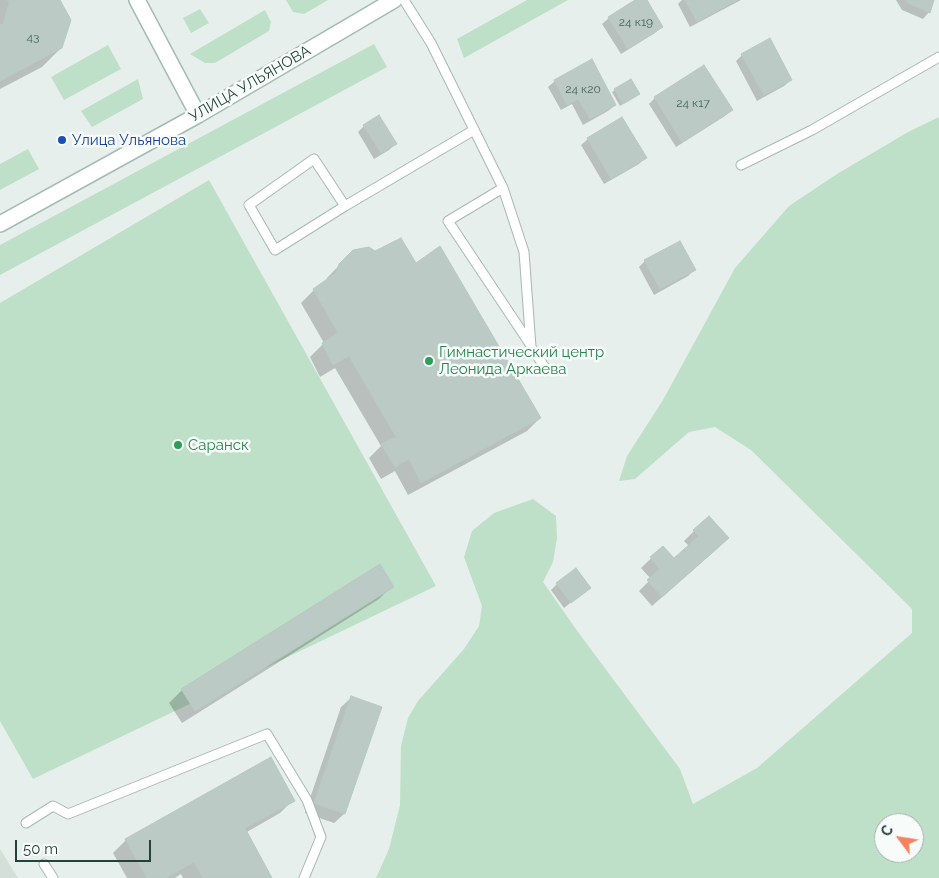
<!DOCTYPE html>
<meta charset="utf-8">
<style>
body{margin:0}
#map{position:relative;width:939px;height:878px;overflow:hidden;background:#e6efeb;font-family:Raleway,sans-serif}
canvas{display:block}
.north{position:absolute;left:874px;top:813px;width:50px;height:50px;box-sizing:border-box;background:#f7fbf9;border:1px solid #a3b1ad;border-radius:50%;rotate:301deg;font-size:14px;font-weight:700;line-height:20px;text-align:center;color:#24423a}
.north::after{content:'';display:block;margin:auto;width:18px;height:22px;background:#f4845f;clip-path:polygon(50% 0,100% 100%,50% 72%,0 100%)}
.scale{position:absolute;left:15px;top:840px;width:136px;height:22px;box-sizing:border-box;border:2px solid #24423a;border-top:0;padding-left:6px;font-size:15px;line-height:18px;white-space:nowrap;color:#24423a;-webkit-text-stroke:4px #f7fbf9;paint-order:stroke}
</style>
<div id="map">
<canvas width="939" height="878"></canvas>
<div class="north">С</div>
<div class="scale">50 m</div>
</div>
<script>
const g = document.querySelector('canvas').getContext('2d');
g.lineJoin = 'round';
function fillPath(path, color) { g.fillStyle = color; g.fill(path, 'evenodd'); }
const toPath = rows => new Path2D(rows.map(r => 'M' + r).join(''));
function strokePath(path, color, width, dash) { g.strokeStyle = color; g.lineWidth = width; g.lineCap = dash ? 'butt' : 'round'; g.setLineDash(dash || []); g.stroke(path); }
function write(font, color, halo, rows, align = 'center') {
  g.font = font + ' Raleway,sans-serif'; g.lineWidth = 5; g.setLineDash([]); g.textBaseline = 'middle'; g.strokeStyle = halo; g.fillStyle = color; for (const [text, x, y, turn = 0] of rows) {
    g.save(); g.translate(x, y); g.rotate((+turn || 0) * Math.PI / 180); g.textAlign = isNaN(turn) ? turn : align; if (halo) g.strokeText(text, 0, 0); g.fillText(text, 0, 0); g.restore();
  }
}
fillPath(toPath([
 [0,849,18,878,0,878]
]), '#d4dfda');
fillPath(toPath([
 [286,0,328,0,304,14,293,12],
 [527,0,568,0,464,58,457,39],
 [200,9,209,23,191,33,183,18],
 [265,10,271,22,269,31,215,63,205,63,190,54],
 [374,44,387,67,0,275,0,245],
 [108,45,121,69,64,100,51,77],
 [138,79,143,99,92,127,81,111],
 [939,117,939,878,376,878,389,849,400,805,401,746,408,718,418,701,464,649,479,626,482,606,464,557,472,531,494,513,533,499,556,516,557,538,553,562,543,582,578,632,680,769,693,804,757,768,912,633,912,609,751,450,715,427,689,432,635,479,619,481,627,456,663,400,735,268,789,206,837,174,908,132],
 [884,823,914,823,914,853,884,853],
 [28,149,39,169,0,190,0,164],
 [209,180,436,586,33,779,0,721,0,303]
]), '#bfe0c8');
fillPath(toPath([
 [0,0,59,0,61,48,42,67,0,89],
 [637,0,645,0,662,26,655,33,621,54,602,24,609,18],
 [682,0,741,0,690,27,678,4],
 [896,0,933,0,929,12,923,19,902,10],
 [742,55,791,80,784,86,757,101,736,61],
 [555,81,615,105,608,111,583,125,572,104,561,110,548,87],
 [615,90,638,94,620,106,612,92],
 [655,98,731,110,725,116,676,147,649,104],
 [622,118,645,157,639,164,604,184,581,145,588,139],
 [364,126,395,144,389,150,374,159,358,132],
 [353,251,375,252,416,264,540,418,527,431,408,495,395,471,381,479,369,458,381,446,335,368,320,377,310,357,324,343,301,303,314,290,326,282,327,278],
 [645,261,694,270,688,276,654,295,639,267],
 [694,531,718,548,652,606,639,591,651,579,641,568,663,547,674,560,689,546,684,541],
 [379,566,392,586,379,599,182,723,169,703,182,690],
 [557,584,589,588,564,608,551,590],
 [351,698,344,814,334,823,305,813,341,707],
 [293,800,280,813,245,833,271,878,183,878,181,874,175,878,127,878,113,853,126,840]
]), '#0003');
const building = toPath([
 [8,0,60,0,71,20,62,48,0,81,0,25,3,24,9,3,8,0],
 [635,0,647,0,663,27,628,49,608,17,635,0],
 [685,0,737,0,697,22,685,0],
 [906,0,934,0,930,13,908,3,906,0],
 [770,38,792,80,764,95,741,54,770,38],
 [592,59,616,105,590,119,578,99,567,105,554,80,592,59],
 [704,65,733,110,682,142,654,97,704,65],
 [631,79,640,94,623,104,614,89,631,79],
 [379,115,397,144,381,153,363,125,379,115],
 [622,117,647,158,611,179,587,138,622,117],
 [401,238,416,263,440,246,541,418,421,483,409,459,395,467,381,444,396,437,349,356,333,365,322,343,338,333,313,289,336,273,339,264,353,250,369,247,375,251,401,238],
 [680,241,696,270,660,289,644,260,680,241],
 [709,516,729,538,662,597,647,580,660,569,650,557,663,546,674,558,699,536,693,530,709,516],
 [380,564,394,587,195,711,181,689,380,564],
 [576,568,591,588,571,603,556,583,576,568],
 [351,696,382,707,345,814,314,803,351,696],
 [271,757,295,801,245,828,272,878,203,878,194,862,166,878,147,878,125,839,271,757]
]);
fillPath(building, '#bbcac4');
strokePath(building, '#b8c9c2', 1);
const lane = toPath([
 [404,0,431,43,503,188,524,252,531,347,544,366],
 [741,165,812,130,939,57],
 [503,188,448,221,530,344],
 [345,206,275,250,249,205,314,159,345,206,474,130],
 [26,823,53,806,68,814,267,734,307,800,321,837,304,878],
 [44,864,53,878]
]);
const secondary = toPath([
 [137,0,198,115],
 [0,224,198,115,394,0]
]);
strokePath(lane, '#a8b8b2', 11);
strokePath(secondary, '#a4bbb3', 18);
strokePath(lane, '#fff', 9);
strokePath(secondary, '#fff', 15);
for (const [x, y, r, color] of [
 [62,140,5,"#1a4fb4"],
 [429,361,5,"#2e9e5b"],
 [178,445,5,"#2e9e5b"]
]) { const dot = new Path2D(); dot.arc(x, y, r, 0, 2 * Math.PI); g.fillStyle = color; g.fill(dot); strokePath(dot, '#f7fbf9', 2); }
write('12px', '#4a645c', null, [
 ["24 к19",636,22],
 ["43",33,37],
 ["24 к20",583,89],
 ["24 к17",693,103]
]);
write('15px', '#24423a', '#f7fbf9', [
 ["УЛИЦА УЛЬЯНОВА",250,84,-30]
]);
write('15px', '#164399', '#f7fbf9', [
 ["Улица Ульянова",72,140]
], 'left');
write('15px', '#27864d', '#f7fbf9', [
 ["Гимнастический центр",439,352],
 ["Леонида Аркаева",439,369],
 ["Саранск",188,445]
], 'left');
</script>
